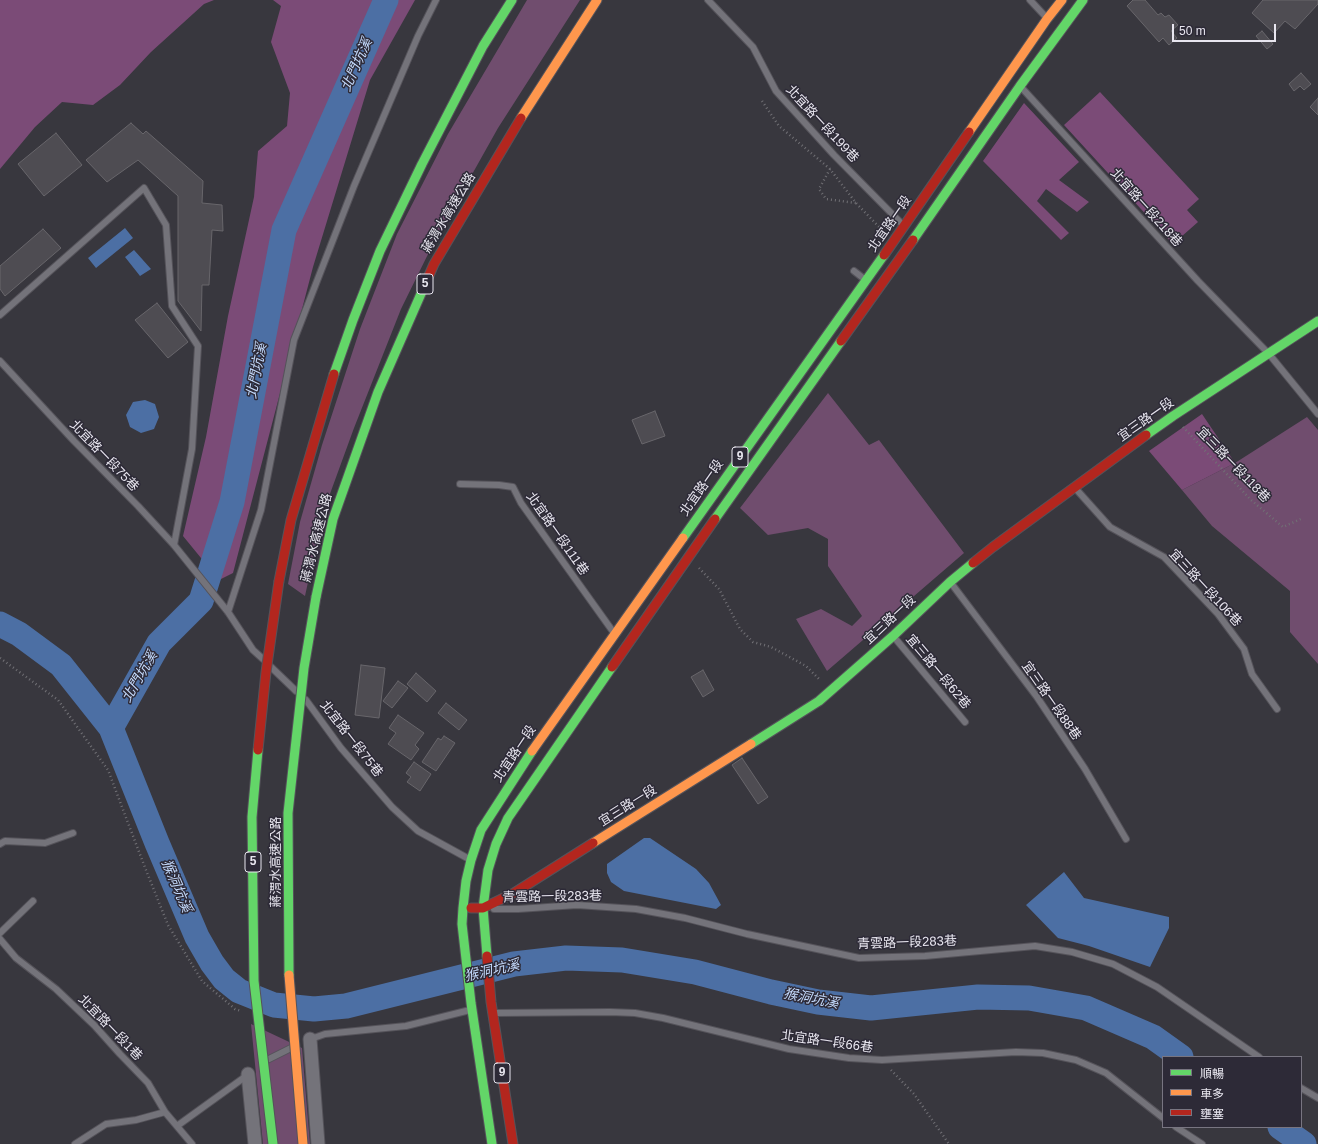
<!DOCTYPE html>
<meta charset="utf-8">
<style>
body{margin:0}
#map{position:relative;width:1318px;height:1144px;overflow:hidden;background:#38373e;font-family:Helvetica,"Noto Sans TC",sans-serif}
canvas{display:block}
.legend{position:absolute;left:1162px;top:1056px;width:140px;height:72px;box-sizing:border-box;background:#2d2a37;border:1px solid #787581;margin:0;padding:5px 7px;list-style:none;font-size:12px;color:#e8e6ef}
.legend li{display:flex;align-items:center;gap:8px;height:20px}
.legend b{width:20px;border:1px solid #787581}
.scale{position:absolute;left:1172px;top:24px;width:104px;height:18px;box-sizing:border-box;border:2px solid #e8e6ef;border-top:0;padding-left:5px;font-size:12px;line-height:14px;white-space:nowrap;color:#e8e6ef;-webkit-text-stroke:3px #2d2a37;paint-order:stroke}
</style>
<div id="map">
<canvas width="1318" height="1144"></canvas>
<ul class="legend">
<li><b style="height:5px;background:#63d668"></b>順暢</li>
<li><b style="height:5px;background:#ff974d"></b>車多</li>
<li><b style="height:5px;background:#b3261e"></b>壅塞</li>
</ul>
<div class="scale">50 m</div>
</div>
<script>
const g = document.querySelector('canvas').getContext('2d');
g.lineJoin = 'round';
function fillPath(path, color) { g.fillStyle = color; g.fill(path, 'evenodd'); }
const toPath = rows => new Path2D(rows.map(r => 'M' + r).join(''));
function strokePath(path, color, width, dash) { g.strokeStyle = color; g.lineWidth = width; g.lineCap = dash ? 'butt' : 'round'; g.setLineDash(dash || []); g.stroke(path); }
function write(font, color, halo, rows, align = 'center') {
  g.font = font + ' Helvetica,"Noto Sans TC",sans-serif'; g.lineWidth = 3; g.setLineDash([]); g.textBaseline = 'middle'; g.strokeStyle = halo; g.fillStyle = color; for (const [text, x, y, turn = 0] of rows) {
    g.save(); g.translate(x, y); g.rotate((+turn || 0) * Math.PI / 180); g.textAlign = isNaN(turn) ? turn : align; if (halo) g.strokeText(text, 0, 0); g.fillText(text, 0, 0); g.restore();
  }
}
fillPath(toPath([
 [527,0,580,0,498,128,433,244,401,309,354,428,323,513,305,596,288,584,300,522,322,445,360,329,397,234,448,134],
 [828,393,869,445,879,440,964,553,827,671,796,619,821,609,852,626,862,616,828,566,828,539,808,528,768,535,740,508],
 [1307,417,1318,430,1318,664,1290,632,1290,591,1212,526,1182,490,1235,463],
 [251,1024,302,1048,310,1144,263,1144]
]), '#704d6e');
fillPath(toPath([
 [0,0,214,0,204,4,151,52,120,85,93,105,62,102,35,127,0,169],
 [273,0,415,0,370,80,313,267,233,573,219,580,183,536,206,437,228,316,254,197,258,151,287,126,290,93,271,42,281,6],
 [1100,92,1199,199,1187,210,1198,222,1173,244,1064,125],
 [1024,103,1079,162,1059,180,1089,202,1077,212,1046,189,1037,201,1069,233,1061,240,983,161],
 [1202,414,1235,463,1182,490,1149,451]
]), '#7b4b77');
fillPath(toPath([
 [125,228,133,238,96,268,88,258],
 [134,250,151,269,140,276,125,257],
 [145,400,155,404,159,417,154,429,141,433,130,427,126,415,133,402],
 [644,838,650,838,696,869,709,883,721,905,716,909,624,891,611,882,607,873,607,864],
 [1064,872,1084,898,1169,917,1169,928,1150,967,1089,946,1058,938,1026,905]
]), '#4c6fa4');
strokePath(toPath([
 [0,624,19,634,61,665,111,728,157,843,197,937,212,963,224,979,239,991,274,1005,314,1009,346,1006,514,964,566,958,622,960,695,972,771,992,818,1002,871,1008,978,997,1029,998,1086,1008,1153,1037,1181,1057],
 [111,728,159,643,201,601,232,502,284,230,386,0],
 [1280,1127,1304,1144]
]), '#4c6fa4', 25);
const building = toPath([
 [1133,0,1145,0,1158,15,1161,13,1165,17,1169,15,1178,25,1171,31,1177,38,1169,45,1163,38,1159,42,1127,6,1133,0],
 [1263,0,1318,0,1318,4,1295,29,1285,21,1274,33,1252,13,1263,0],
 [1262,31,1273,44,1267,49,1256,36,1262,31],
 [1301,73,1311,84,1304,90,1300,86,1294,91,1289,84,1301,73],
 [1318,98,1318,115,1310,107,1318,98],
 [131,123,143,134,146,131,203,181,202,203,222,205,223,231,212,230,209,285,202,285,201,331,178,301,178,196,138,160,107,182,86,160,131,123],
 [56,133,82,165,44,196,18,164,56,133],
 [43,229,61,248,5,296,0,289,0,266,43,229],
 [157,303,188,342,168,358,135,320,157,303],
 [655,411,665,436,642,444,632,420,655,411],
 [361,665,385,668,379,718,355,715,361,665],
 [703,670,714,690,703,697,691,677,703,670],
 [416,673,436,691,427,702,407,684,416,673],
 [398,681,408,688,392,708,383,701,398,681],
 [446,703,467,720,459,730,438,713,446,703],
 [398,715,424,733,415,745,419,749,411,760,388,744,396,733,389,728,398,715],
 [444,736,455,743,436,771,422,762,438,738,441,740,444,736],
 [742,758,768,797,758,804,732,765,742,758],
 [414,762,431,774,420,791,407,782,411,777,406,773,414,762]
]);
fillPath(building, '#4e4c52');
strokePath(building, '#68666b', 1);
const lane = toPath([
 [708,0,753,47,776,91,834,155,903,225],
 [1030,0,1045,16],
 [1021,87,1198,281,1269,354,1318,414],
 [854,271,863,278],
 [0,315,144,188,166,225,172,306,198,346,192,449,174,545],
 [0,361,74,441,138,506,174,545,228,612,253,650,263,659],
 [460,484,499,485,513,487,521,503,614,633],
 [1076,489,1110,527,1164,557,1218,614,1244,649,1252,674,1277,709],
 [951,583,1037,697,1085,769,1126,839],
 [228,612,261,510,294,340,354,186,418,36,436,0],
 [894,637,965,722],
 [271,667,296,691],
 [306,700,341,748,392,807,418,831,469,859],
 [0,844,5,841,45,843,73,833],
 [494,909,518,909,577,905,636,909,685,918,747,934,859,958,925,956,1035,946,1072,952,1113,964,1157,987,1259,1057],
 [0,933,33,901],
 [0,939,16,958,56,989,94,1025,120,1054,148,1083,165,1112,192,1144],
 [495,1013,610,1012,635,1013,663,1018,789,1049,849,1058,882,1060,1016,1052,1043,1053,1076,1060,1106,1073,1163,1118],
 [308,1040,325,1034,406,1026,470,1010],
 [267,1060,291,1048],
 [1301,1088,1318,1098],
 [177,1126,249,1074],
 [1176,1127,1202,1144],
 [75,1144,106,1124,136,1120,165,1112]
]);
const street = toPath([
 [310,1039,318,1144],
 [248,1074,255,1144]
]);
const fast = toPath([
 [913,240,1020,86,1083,0],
 [334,374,353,320,380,251,422,164,483,46,512,0],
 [1146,435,1173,416,1318,321],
 [715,519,841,341],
 [683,538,884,255],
 [316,597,333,519,378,392,427,280],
 [751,744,819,701,893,636,950,582,973,563],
 [487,956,483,908,488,870,496,844,508,818,612,667],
 [492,1144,471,1003,462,924,463,908,466,881,471,860,481,830,532,751]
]);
const slow = toPath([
 [521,118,597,0],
 [969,132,1047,19,1062,0],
 [532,751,683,538],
 [593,843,751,744]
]);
const jam = toPath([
 [884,255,969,132],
 [427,280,434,264,521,118],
 [841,341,913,240],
 [973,563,993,547,1146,435],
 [279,581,291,520,334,374],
 [612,667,715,519],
 [471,908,483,908,514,893,593,843],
 [487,956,491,1002,513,1144]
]);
strokePath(lane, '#55535a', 8);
strokePath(street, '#55535a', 15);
strokePath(fast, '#55535a', 11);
strokePath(slow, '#55535a', 11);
strokePath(jam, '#55535a', 11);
strokePath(toPath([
 [762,101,779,126,830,169,856,203,882,230],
 [830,169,819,189,826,199,856,203],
 [1183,427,1251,500,1283,527,1303,518],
 [699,568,719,589,740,629,753,642,771,647,806,666,820,680],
 [0,658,58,700,108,770,144,865,168,925,202,981,235,1009,241,1011],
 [891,1070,914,1094,949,1144]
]), '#717075', 2.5, [1, 3]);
strokePath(lane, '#74737a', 6);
strokePath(street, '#74737a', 13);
strokePath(fast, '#63d668', 9);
strokePath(slow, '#ff974d', 9);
strokePath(jam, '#b3261e', 9);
const fastBridge = toPath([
 [258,750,252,817,254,981,273,1144],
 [289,975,288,813,304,668,316,597]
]);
const slowBridge = toPath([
 [289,975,303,1144]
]);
const jamBridge = toPath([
 [258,750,266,672,279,581]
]);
strokePath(fastBridge, '#55535a', 11, []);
strokePath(slowBridge, '#55535a', 11, []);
strokePath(jamBridge, '#55535a', 11, []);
strokePath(fastBridge, '#63d668', 9);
strokePath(slowBridge, '#ff974d', 9);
strokePath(jamBridge, '#b3261e', 9);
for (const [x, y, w] of [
 [425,284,16],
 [740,457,16],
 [253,862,16],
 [502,1073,16]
]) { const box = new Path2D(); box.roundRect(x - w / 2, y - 10, w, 20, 3); g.fillStyle = '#2d2a37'; g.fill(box); strokePath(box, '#e8e6ef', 1); }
write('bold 12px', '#e8e6ef', null, [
 ["5",425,284],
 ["9",740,457],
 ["5",253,862],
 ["9",502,1073]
]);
write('13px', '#e8e6ef', '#2d2a37', [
 ["北宜路一段199巷",822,124,47],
 ["北宜路一段218巷",1146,208,48],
 ["蔣渭水高速公路",449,213,-59],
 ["北宜路一段",890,224,-55],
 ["宜三路一段",1146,420,-35],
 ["北宜路一段75巷",104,456,46],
 ["宜三路一段118巷",1233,465,46],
 ["北宜路一段",702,488,-55],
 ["北宜路一段111巷",557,534,55],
 ["蔣渭水高速公路",317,538,-76],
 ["宜三路一段106巷",1205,588,47],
 ["宜三路一段",890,620,-43],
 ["宜三路一段62巷",938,672,50],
 ["宜三路一段88巷",1051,701,55],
 ["北宜路一段75巷",351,739,52],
 ["北宜路一段",515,754,-56],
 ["宜三路一段",628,806,-32],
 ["蔣渭水高速公路",276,862,-90],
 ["青雲路一段283巷",552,897,-1],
 ["青雲路一段283巷",907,943,-2],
 ["北宜路一段1巷",110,1028,46],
 ["北宜路一段66巷",827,1042,8]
]);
write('italic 14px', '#c4dafc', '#2d2a37', [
 ["北門坑溪",357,65,-66],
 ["北門坑溪",257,371,-79],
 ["北門坑溪",140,677,-60],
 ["猴洞坑溪",176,886,67],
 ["猴洞坑溪",492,971,-13],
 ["猴洞坑溪",811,999,11]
]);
</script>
